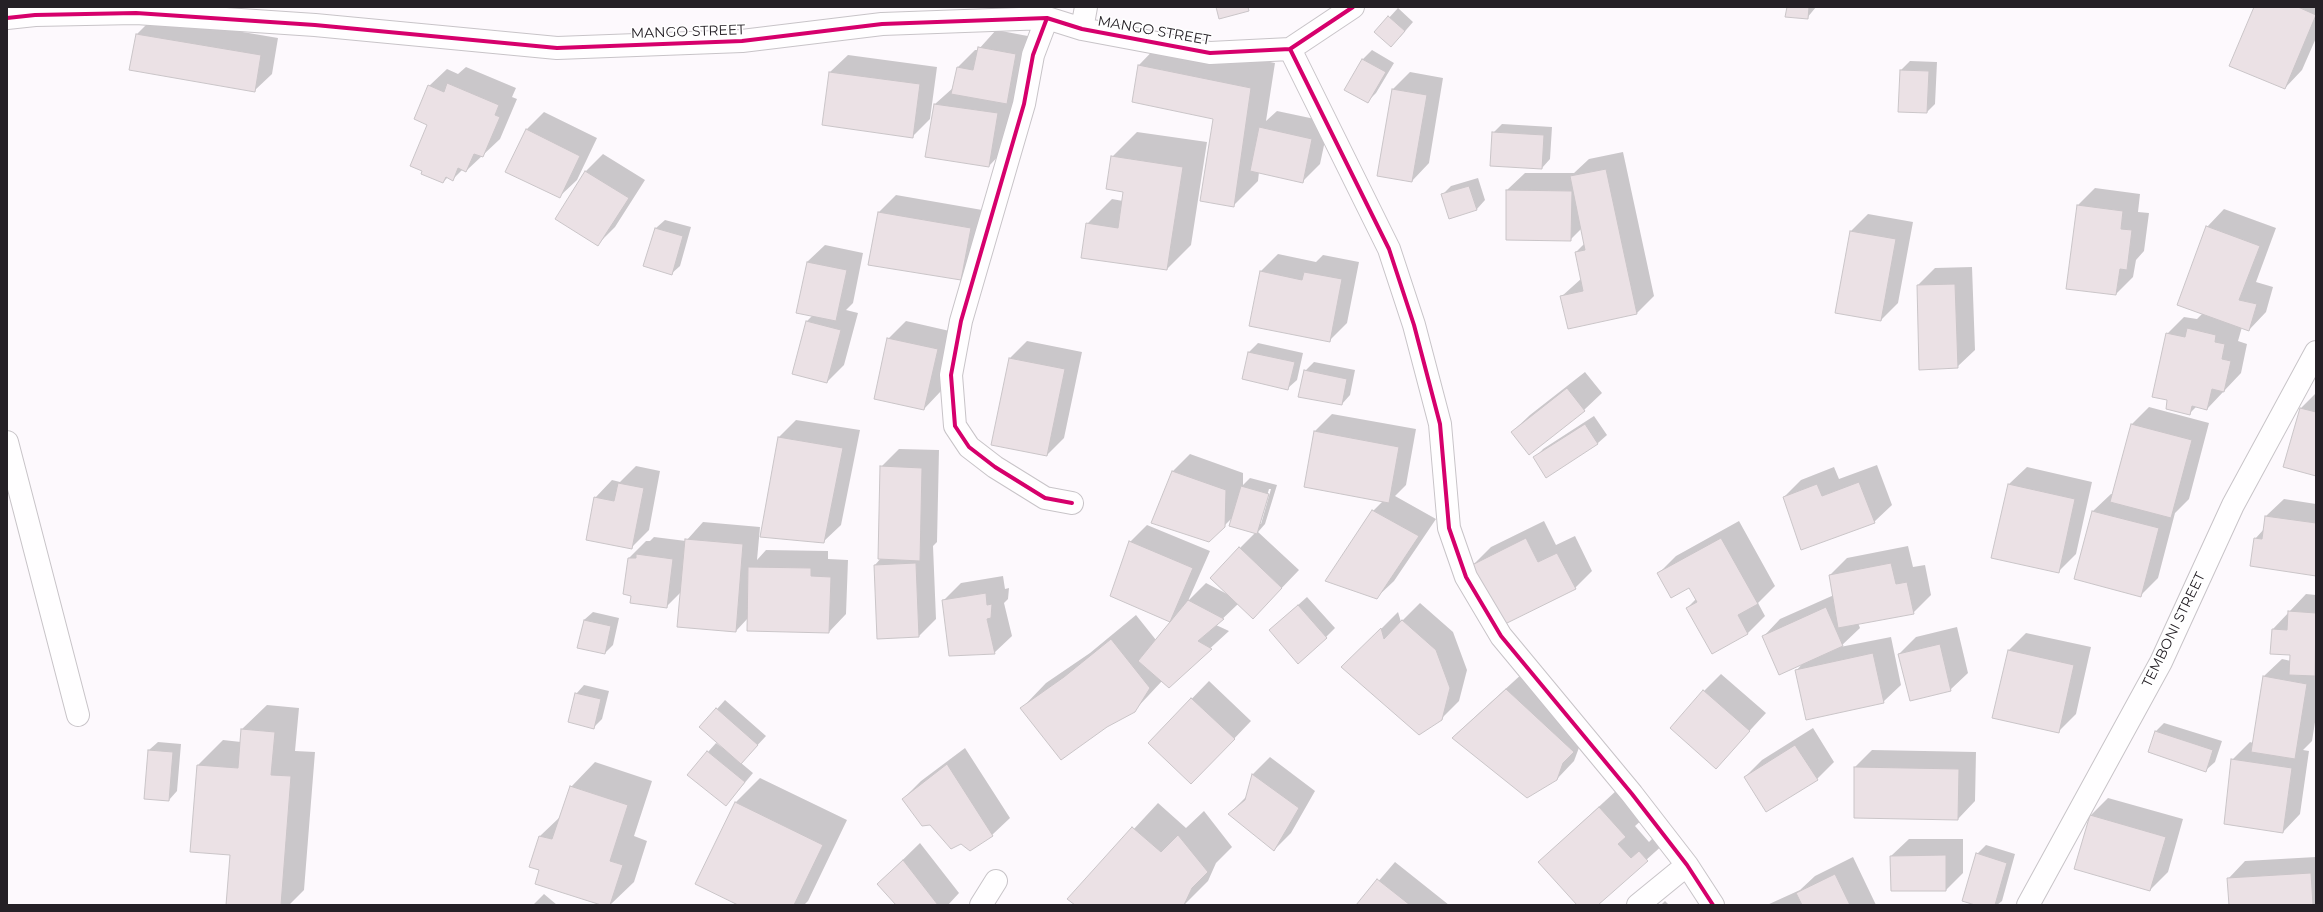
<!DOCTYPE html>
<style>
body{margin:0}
#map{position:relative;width:2323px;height:912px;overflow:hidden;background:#fdf9fd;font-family:Montserrat,sans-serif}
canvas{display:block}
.frame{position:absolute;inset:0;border:8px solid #252026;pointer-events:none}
</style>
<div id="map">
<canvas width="2323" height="912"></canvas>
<div class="frame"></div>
</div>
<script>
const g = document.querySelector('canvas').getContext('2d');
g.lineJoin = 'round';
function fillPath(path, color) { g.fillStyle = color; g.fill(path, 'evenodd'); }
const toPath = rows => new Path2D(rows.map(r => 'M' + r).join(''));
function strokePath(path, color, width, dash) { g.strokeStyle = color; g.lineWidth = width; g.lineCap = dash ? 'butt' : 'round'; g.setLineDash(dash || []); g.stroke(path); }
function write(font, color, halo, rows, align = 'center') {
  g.font = font + ' Montserrat,sans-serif'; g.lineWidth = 3; g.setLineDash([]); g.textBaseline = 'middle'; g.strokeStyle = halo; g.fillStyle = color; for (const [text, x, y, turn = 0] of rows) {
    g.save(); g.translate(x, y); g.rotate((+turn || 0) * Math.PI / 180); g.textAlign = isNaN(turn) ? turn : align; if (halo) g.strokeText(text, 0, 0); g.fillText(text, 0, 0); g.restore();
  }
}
fillPath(toPath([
 [1788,7,1816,7,1807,18],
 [2255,7,2316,7,2316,38,2302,70,2285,88],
 [1398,8,1413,22,1400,37,1376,32],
 [154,17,278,38,272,74,254,91,137,34],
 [996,30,1033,37,1024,86,1014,96,1006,148,989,166,927,156,935,104,954,87,958,67,975,50,978,50],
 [1163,40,1275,63,1266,121,1277,111,1329,122,1320,164,1302,182,1259,172,1258,181,1233,206,1214,118,1134,101,1139,65],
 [1372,50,1394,63,1376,93,1367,102,1345,89,1363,59],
 [848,55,937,67,930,119,912,137,830,72],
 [1910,61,1937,62,1935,104,1927,112,1901,70],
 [466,67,516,88,512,97,517,99,500,139,466,171,463,169,453,179,448,177,443,182,429,124,429,86,447,69,458,74],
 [1410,72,1443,78,1429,163,1412,181,1392,90],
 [544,112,597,138,577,180,559,197,526,130],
 [1502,124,1552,127,1550,159,1542,168,1493,133],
 [1137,132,1207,142,1191,245,1167,269,1087,224,1112,199,1123,201,1124,191,1112,157],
 [1623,152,1654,296,1636,314,1562,296,1582,278,1576,252,1585,243,1582,228,1570,240,1507,190,1525,173,1574,173,1589,159],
 [603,154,645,180,615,227,598,244,557,218,586,171],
 [1478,178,1485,200,1477,209,1442,195,1451,186],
 [2095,188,2140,194,2138,212,2149,213,2144,251,2136,260,2133,277,2116,294,2078,205],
 [896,195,988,211,978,261,960,278,878,213],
 [2224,209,2276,228,2256,282,2273,287,2266,312,2249,330,2242,327,2238,341,2247,344,2241,373,2207,409,2197,406,2189,414,2169,399,2167,334,2184,317,2197,319,2203,313,2207,227],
 [1868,214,1913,222,1898,303,1881,320,1851,231],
 [665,220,691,227,680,266,671,274,644,266,656,228],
 [825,245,863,253,853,303,846,310,858,313,844,365,827,382,793,374,807,321,813,315,807,262],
 [1278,254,1316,262,1323,255,1359,262,1347,323,1329,341,1261,271],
 [1972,267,1975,350,1957,367,1918,285,1935,268],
 [906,321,954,332,941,391,924,409,888,339],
 [1027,341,1082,352,1064,438,1047,455,1010,358],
 [1258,343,1303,353,1297,380,1288,388,1243,379,1249,352],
 [1314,362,1355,370,1350,395,1342,404,1305,371],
 [1585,372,1602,393,1584,410,1512,432,1530,415],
 [2316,393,2316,475,2301,408],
 [2149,407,2209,423,2189,499,2175,513,2158,578,2140,596,2075,578,2093,511,2111,494,2113,494,2132,424],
 [1332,414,1416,429,1406,485,1395,496,1436,519,1394,581,1376,598,1373,511,1383,501,1315,431],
 [1594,416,1607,435,1598,443,1547,476,1535,458,1543,449],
 [796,420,860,430,841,525,823,542,779,437],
 [899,449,939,450,937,542,933,546,936,619,919,636,875,565,881,558,881,467],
 [1190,454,1243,473,1243,485,1250,478,1277,485,1265,524,1258,532,1299,570,1253,618,1238,604,1216,625,1229,631,1169,686,1162,681,1134,711,1022,708,1046,683,1090,653,1136,615,1156,640,1171,621,1111,595,1130,542,1147,525,1210,551,1188,601,1206,583,1227,594,1240,548,1256,532,1232,518,1209,541,1173,471],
 [1269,489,1271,489,1261,524,1259,524],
 [1877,465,1892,505,1874,522,1784,497,1801,480,1834,467,1839,479],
 [636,466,660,471,649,530,631,548,595,498,612,480,620,482],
 [2027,467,2092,482,2076,554,2058,572,1992,557,2009,484],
 [2284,499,2316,504,2316,575,2255,539,2264,529,2266,516],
 [1544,521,1556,545,1575,536,1592,571,1575,588,1473,565,1491,547],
 [1739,521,1775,586,1758,603,1765,616,1748,633,1712,653,1687,608,1696,599,1689,587,1659,573,1676,556],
 [703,522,760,527,757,560,766,550,828,551,828,559,848,560,846,614,829,632,748,630,748,618,736,631,681,592,666,607,624,593,629,558,646,541,650,541,654,537,686,541],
 [1908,546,1913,567,1925,565,1931,595,1913,613,1858,623,1860,628,1840,647,1891,637,1901,685,1883,702,1796,671,1803,663,1763,637,1780,619,1834,595,1830,575,1847,558],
 [1003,576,1005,589,1009,588,1008,599,1004,603,1012,636,994,653,943,601,961,583],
 [2306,594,2316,595,2316,716,2312,741,2303,750,2309,751,2300,814,2283,832,2232,760,2250,742,2253,743,2264,676,2282,659,2291,661,2291,654,2271,653,2273,629],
 [1307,597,1335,628,1326,637,1279,622],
 [1420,603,1453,632,1467,670,1459,701,1441,719,1343,667,1398,612,1401,622],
 [593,612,619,618,613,645,605,653,584,620],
 [1957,627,1968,673,1950,690,1899,654,1916,637],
 [2026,633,2091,647,2076,714,2058,732,1993,718,2009,650],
 [1524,672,1580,745,1574,761,1557,779,1453,737],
 [1721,674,1766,713,1716,767,1704,691],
 [1209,681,1251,721,1209,765,1149,743],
 [584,685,609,691,602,719,593,728,576,694],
 [725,700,766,736,741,763,753,773,726,805,708,752,716,743,723,748,724,747,717,709],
 [267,705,299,708,295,751,315,752,304,890,289,905,227,905,232,854,191,851,198,765,223,740,241,742,242,729],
 [2164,723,2222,741,2215,762,2206,770,2155,732],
 [1813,728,1834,762,1817,779,1745,777,1762,760],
 [158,742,181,744,177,791,169,800,149,750],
 [965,748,1010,818,992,835,930,824,903,799,921,781],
 [1872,750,1976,752,1975,801,1958,819,1855,767],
 [1270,757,1315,791,1291,833,1274,850,1229,814,1247,796,1253,774],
 [595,762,652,781,634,836,647,841,634,882,610,905,605,905,531,866,540,836,561,816,571,787],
 [760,778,847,820,808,901,804,905,740,905,736,802],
 [1617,790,1643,819,1635,826,1649,842,1657,834,1665,843,1596,905,1578,905,1539,862],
 [2108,798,2183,819,2168,872,2150,890,2090,816],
 [1158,803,1186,828,1204,811,1232,847,1216,863,1208,881,1184,905,1077,905,1069,899],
 [1909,839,1963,839,1963,873,1946,890,1892,890,1891,856],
 [920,843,959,893,948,905,898,905,878,884],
 [1986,845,2015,854,2002,901,1997,905,1978,905,1977,854],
 [1853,857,1876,905,1767,905,1800,890,1815,876],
 [2316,857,2316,905,2230,905,2228,879,2245,861],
 [1395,862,1449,905,1358,905],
 [544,894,557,905,533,905],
 [1665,901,1669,905,1661,905]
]), '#0003');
const building = toPath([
 [1216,7,1248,7,1249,11,1219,19,1216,7],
 [1787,7,1809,7,1808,19,1785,17,1787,7],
 [2254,7,2298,7,2316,15,2285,89,2229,66,2254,7],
 [1388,16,1405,31,1391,47,1374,32,1388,16],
 [136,34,261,55,255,92,129,70,136,34],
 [978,47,1016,54,1007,104,951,94,957,67,973,70,978,47],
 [1362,59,1386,72,1368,103,1344,90,1362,59],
 [1138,65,1251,88,1234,207,1200,201,1213,119,1132,102,1138,65],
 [1900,70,1929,71,1927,113,1898,112,1900,70],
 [829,72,920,84,913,138,822,125,829,72],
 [447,83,499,105,495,115,500,117,483,157,474,154,466,172,458,168,453,181,446,177,443,183,421,174,422,171,410,166,427,125,414,119,428,85,444,92,447,83],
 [1392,89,1427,95,1412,182,1377,176,1392,89],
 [934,104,998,113,989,167,925,157,934,104],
 [1259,127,1312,139,1303,183,1250,171,1259,127],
 [526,129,580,156,560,198,505,172,526,129],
 [1492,132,1544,135,1542,169,1490,166,1492,132],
 [1111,156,1183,167,1167,270,1081,258,1086,223,1118,228,1123,192,1106,189,1111,156],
 [1606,169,1637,314,1568,329,1560,296,1583,291,1575,252,1585,250,1570,176,1606,169],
 [585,171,629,198,598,246,555,219,585,171],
 [1469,186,1477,210,1449,219,1441,194,1469,186],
 [1506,190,1572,191,1571,241,1506,240,1506,190],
 [2077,205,2123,211,2121,229,2132,230,2127,270,2120,269,2116,295,2066,289,2077,205],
 [878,212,971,228,961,280,868,265,878,212],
 [2206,226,2260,246,2239,300,2257,304,2249,331,2177,305,2206,226],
 [655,228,683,236,672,275,643,266,655,228],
 [1850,231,1896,239,1881,321,1835,313,1850,231],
 [807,262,847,270,836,321,796,313,807,262],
 [1260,271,1302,280,1304,272,1342,279,1330,342,1249,326,1260,271],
 [1955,284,1958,368,1919,370,1917,285,1955,284],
 [806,321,841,330,827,383,792,374,806,321],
 [2187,328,2216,335,2215,342,2225,344,2222,359,2231,361,2224,392,2212,389,2207,410,2192,406,2190,415,2166,409,2167,400,2152,397,2166,333,2185,337,2187,328],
 [887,338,938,349,924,410,874,399,887,338],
 [1248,352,1295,362,1288,390,1242,379,1248,352],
 [1009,358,1065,369,1047,456,991,445,1009,358],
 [1304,370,1347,379,1342,405,1298,397,1304,370],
 [1567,388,1585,411,1529,455,1511,432,1567,388],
 [2300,408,2316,412,2316,476,2283,467,2300,408],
 [1585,424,1598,444,1546,478,1533,457,1585,424],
 [2131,424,2192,440,2171,518,2110,502,2131,424],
 [1314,431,1399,447,1389,503,1304,487,1314,431],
 [778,437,843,448,824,543,760,537,778,437],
 [880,466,922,468,920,561,878,559,880,466],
 [1172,471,1226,490,1225,527,1209,542,1151,523,1172,471],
 [1859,482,1875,523,1801,550,1783,497,1817,484,1822,496,1859,482],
 [618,483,644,488,632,549,586,540,594,497,614,501,618,483],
 [2008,484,2075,499,2059,573,1991,558,2008,484],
 [1241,486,1269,494,1257,534,1229,526,1241,486],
 [1372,510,1419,536,1377,599,1325,581,1372,510],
 [2092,511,2159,528,2141,597,2074,579,2092,511],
 [2265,516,2316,523,2316,576,2250,566,2254,538,2262,539,2265,516],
 [1526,538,1538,562,1557,553,1576,589,1503,625,1472,565,1526,538],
 [1721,538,1758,604,1738,615,1748,634,1712,654,1686,608,1697,602,1689,588,1671,598,1657,573,1721,538],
 [685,539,743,544,736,632,677,627,685,539],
 [1129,541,1193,568,1170,622,1110,596,1129,541],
 [1239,547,1282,588,1253,619,1210,578,1239,547],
 [636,554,673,559,667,608,630,603,631,596,623,594,628,558,636,558,636,554],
 [916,563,919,637,877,639,874,565,916,563],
 [1891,563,1896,584,1907,582,1914,614,1838,628,1829,575,1891,563],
 [748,567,811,568,811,576,831,577,829,633,747,631,748,567],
 [986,593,987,605,992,604,991,618,987,619,995,654,949,656,942,600,986,593],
 [1188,600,1224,619,1198,641,1212,649,1169,688,1138,661,1188,600],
 [1298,605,1327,638,1298,664,1269,630,1298,605],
 [1826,607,1843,646,1779,675,1762,636,1826,607],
 [2288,611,2316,613,2315,676,2289,675,2290,655,2270,654,2272,629,2287,630,2288,611],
 [584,620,611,626,605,654,577,648,584,620],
 [1402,620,1436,650,1450,688,1442,720,1419,735,1341,667,1381,628,1384,639,1402,620],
 [1111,639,1150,688,1135,712,1107,727,1061,760,1020,708,1064,677,1111,639],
 [1940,644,1951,691,1910,701,1898,654,1940,644],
 [2008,650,2074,665,2059,733,1992,718,2008,650],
 [1873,653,1884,703,1806,720,1795,670,1873,653],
 [2263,676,2307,684,2295,759,2251,752,2263,676],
 [1506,689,1574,752,1563,763,1557,780,1527,798,1452,738,1506,689],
 [1703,690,1750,731,1716,769,1670,728,1703,690],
 [575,693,601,699,594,729,568,722,575,693],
 [1191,698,1235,739,1191,784,1148,743,1191,698],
 [716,708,758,745,741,764,699,727,716,708],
 [241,729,275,732,271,775,291,776,281,905,226,905,230,855,190,852,197,765,238,768,241,729],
 [2155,731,2213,750,2206,772,2148,752,2155,731],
 [1795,745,1818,780,1766,812,1744,777,1795,745],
 [148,750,173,752,169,801,144,799,148,750],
 [707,751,745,782,726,806,687,775,707,751],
 [2231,759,2292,768,2283,833,2224,824,2231,759],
 [947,764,993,836,970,851,961,844,951,849,930,825,922,826,902,799,947,764],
 [1854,767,1959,769,1958,820,1854,818,1854,767],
 [1252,774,1299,808,1274,851,1228,814,1245,800,1252,774],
 [570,786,628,805,610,861,623,865,610,905,601,905,535,884,539,870,529,867,539,836,552,839,570,786],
 [735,802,823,845,794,905,738,905,695,884,735,802],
 [1599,807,1626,837,1618,844,1631,858,1639,851,1648,861,1598,905,1577,905,1538,862,1599,807],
 [2090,815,2166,837,2150,891,2074,869,2090,815],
 [1132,827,1161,852,1178,835,1208,872,1192,888,1184,905,1075,905,1067,899,1132,827],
 [1976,853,2007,863,1995,905,1975,905,1962,901,1976,853],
 [1946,855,1946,891,1891,891,1890,856,1946,855],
 [903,860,938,905,896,905,877,884,903,860],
 [2311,873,2313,905,2229,905,2227,878,2311,873],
 [1835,874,1850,905,1802,905,1796,893,1835,874],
 [1377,879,1410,905,1356,905,1377,879]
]);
fillPath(building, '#ebe1e5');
strokePath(building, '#cac5c8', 1);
const minor = toPath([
 [7,18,35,15,136,13,315,25,557,48,742,41,882,24,1047,18,1082,29,1210,53,1290,49,1353,7],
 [1047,18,1033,55,1024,104,961,321,951,375,955,426,969,447,995,467,1045,498,1072,503],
 [1082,29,1086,7],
 [1290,49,1389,249,1414,325,1440,424,1449,528,1466,577,1501,636,1632,794,1687,865,1713,905],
 [7,442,78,715],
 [981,905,996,881],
 [1638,905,1687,865],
 [2028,905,2161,662,2233,505,2316,352]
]);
strokePath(minor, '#c8c4c8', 24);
strokePath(minor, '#fffeff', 22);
strokePath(toPath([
 [7,18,35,15,136,13,315,25,557,48,742,41,882,24,1047,18,1082,29,1210,53,1290,49,1353,7],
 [1047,18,1033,55,1024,104,961,321,951,375,955,426,969,447,995,467,1045,498,1072,503],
 [1290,49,1389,249,1414,325,1440,424,1449,528,1466,577,1501,636,1632,794,1687,865,1713,905]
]), '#d6006c', 4);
write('14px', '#252026', '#fff', [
 ["MANGO STREET",1154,31,10],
 ["MANGO STREET",688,32,-2],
 ["TEMBONI STREET",2174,630,-64]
]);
</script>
